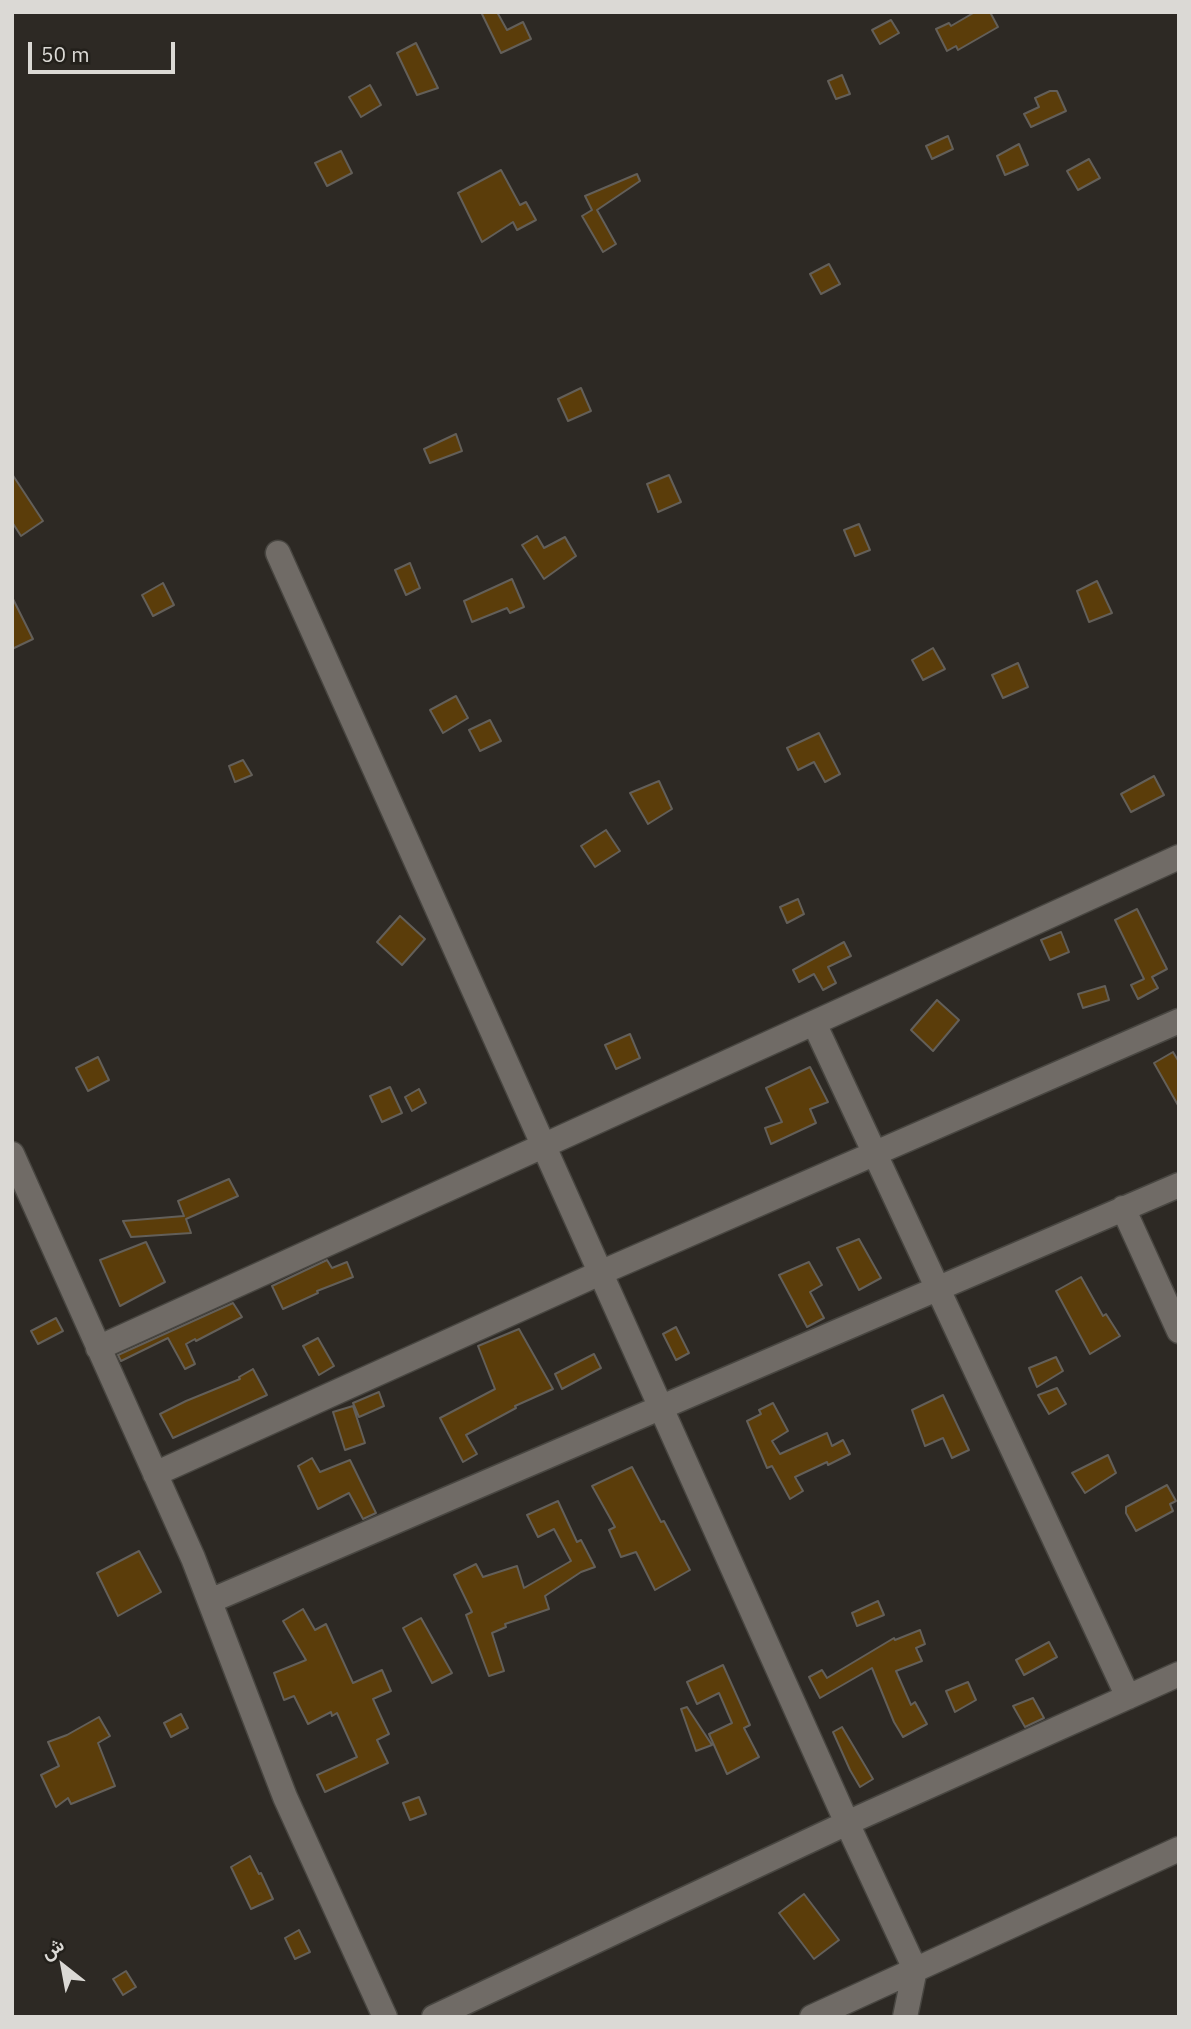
<!DOCTYPE html>
<meta charset="utf-8">
<style>
body{margin:0}
#map{position:relative;width:1191px;height:2029px;overflow:hidden;background:#2d2924;font-family:"IBM Plex Sans",Vazirmatn,sans-serif}
canvas{display:block}
.frame{position:absolute;inset:0;border:14px solid #dbd9d5;pointer-events:none}
.north{position:absolute;left:28px;top:1931px;width:70px;height:70px;-webkit-text-stroke:5px #23201b;paint-order:stroke;rotate:329deg;font-size:19px;font-weight:700;line-height:28px;text-align:center;color:#dbd9d5}
.north::after{content:'';display:block;margin:auto;width:24px;height:32px;background:#dbd9d5;clip-path:polygon(50% 0,100% 100%,50% 72%,0 100%)}
.scale{position:absolute;left:28px;top:42px;width:147px;height:32px;box-sizing:border-box;border:4px solid #dbd9d5;border-top:0;padding-left:9px;font-size:21px;line-height:24px;white-space:nowrap;color:#dbd9d5;-webkit-text-stroke:5px #23201b;paint-order:stroke}
</style>
<div id="map">
<canvas width="1191" height="2029"></canvas>
<div class="frame"></div>
<div class="north">ش</div>
<div class="scale">50 m</div>
</div>
<script>
const g = document.querySelector('canvas').getContext('2d');
g.lineJoin = 'round';
function fillPath(path, color) { g.fillStyle = color; g.fill(path, 'evenodd'); }
const toPath = rows => new Path2D(rows.map(r => 'M' + r).join(''));
function strokePath(path, color, width, dash) { g.strokeStyle = color; g.lineWidth = width; g.lineCap = dash ? 'butt' : 'round'; g.setLineDash(dash || []); g.stroke(path); }
const building = toPath([
 [481,12,497,12,507,30,523,22,531,39,501,53,481,12],
 [975,12,990,12,998,27,958,50,956,46,947,51,936,29,949,23,951,26,975,12],
 [891,20,899,33,880,44,872,30,891,20],
 [416,43,438,88,417,95,397,53,416,43],
 [842,75,850,94,836,99,828,81,842,75],
 [370,85,381,105,361,117,349,97,370,85],
 [1050,91,1057,91,1066,111,1031,127,1024,114,1039,107,1035,98,1050,91],
 [948,136,953,149,932,159,926,146,948,136],
 [1019,144,1028,165,1005,175,997,156,1019,144],
 [341,151,352,173,327,186,315,163,341,151],
 [1089,159,1100,178,1078,190,1067,171,1089,159],
 [501,170,520,205,526,202,536,220,517,230,513,222,482,242,458,193,501,170],
 [637,174,640,181,597,210,616,244,603,252,582,216,592,210,585,196,637,174],
 [829,264,840,284,821,294,810,274,829,264],
 [581,388,591,411,568,421,558,399,581,388],
 [456,434,462,451,430,463,424,449,456,434],
 [12,474,43,521,21,536,12,522,12,474],
 [669,475,681,502,658,512,647,484,669,475],
 [859,524,870,550,855,556,844,530,859,524],
 [537,536,544,548,565,537,576,556,544,579,522,545,537,536],
 [410,563,420,588,406,595,395,570,410,563],
 [512,579,524,607,510,613,507,608,472,622,464,601,512,579],
 [1097,581,1112,613,1089,622,1077,591,1097,581],
 [163,583,174,605,153,616,142,595,163,583],
 [12,597,33,639,12,649,12,597],
 [933,648,945,669,923,680,912,660,933,648],
 [1018,663,1028,687,1003,698,992,675,1018,663],
 [456,696,468,718,443,733,430,710,456,696],
 [490,720,501,741,480,751,469,730,490,720],
 [819,733,840,774,825,782,814,762,798,770,787,748,819,733],
 [243,760,252,775,235,782,229,766,243,760],
 [1154,776,1164,795,1131,812,1121,794,1154,776],
 [659,781,672,809,648,824,630,793,659,781],
 [606,830,620,851,595,867,581,846,606,830],
 [798,899,804,914,787,923,780,907,798,899],
 [1137,909,1167,969,1152,977,1158,988,1138,999,1131,985,1144,979,1115,920,1137,909],
 [400,916,425,939,402,965,377,942,400,916],
 [1061,932,1069,952,1050,960,1041,940,1061,932],
 [844,942,851,956,828,967,836,983,823,990,814,974,799,982,793,970,844,942],
 [1105,986,1109,1000,1083,1008,1078,994,1105,986],
 [937,1000,959,1020,933,1051,911,1030,937,1000],
 [630,1034,640,1058,616,1069,605,1045,630,1034],
 [1173,1052,1179,1062,1179,1107,1154,1063,1173,1052],
 [98,1057,109,1080,88,1091,76,1068,98,1057],
 [810,1067,828,1102,810,1109,816,1123,771,1144,765,1128,782,1122,766,1088,810,1067],
 [390,1087,402,1113,382,1122,370,1096,390,1087],
 [419,1089,426,1103,412,1111,405,1097,419,1089],
 [229,1179,238,1196,186,1219,191,1233,131,1237,123,1221,184,1216,178,1201,229,1179],
 [859,1239,881,1278,859,1290,837,1248,859,1239],
 [146,1242,165,1282,120,1306,100,1260,146,1242],
 [327,1260,332,1268,347,1262,353,1277,317,1291,318,1293,283,1309,272,1286,327,1260],
 [809,1262,822,1285,810,1292,824,1318,807,1327,779,1275,809,1262],
 [1081,1277,1103,1316,1106,1314,1120,1336,1090,1354,1056,1291,1081,1277],
 [233,1303,242,1317,196,1341,195,1339,186,1344,195,1364,185,1369,168,1338,121,1361,118,1355,233,1303],
 [56,1318,63,1331,38,1344,31,1331,56,1318],
 [676,1327,689,1353,676,1360,663,1334,676,1327],
 [519,1329,553,1389,515,1406,516,1408,466,1435,477,1454,463,1462,440,1418,495,1389,478,1346,519,1329],
 [318,1338,334,1366,319,1375,303,1346,318,1338],
 [594,1354,601,1368,562,1389,555,1374,594,1354],
 [1056,1357,1063,1371,1037,1387,1029,1368,1056,1357],
 [253,1369,267,1395,173,1438,160,1414,186,1401,240,1379,239,1377,253,1369],
 [1057,1388,1066,1404,1049,1414,1038,1395,1057,1388],
 [379,1392,384,1406,359,1417,353,1403,379,1392],
 [943,1395,969,1450,952,1458,943,1438,925,1446,912,1410,943,1395],
 [773,1403,788,1431,772,1441,780,1454,827,1433,832,1446,843,1440,850,1454,828,1465,827,1462,795,1477,803,1491,790,1499,772,1466,767,1468,747,1421,761,1414,759,1410,773,1403],
 [353,1406,365,1443,345,1450,333,1412,353,1406],
 [1108,1455,1116,1473,1085,1493,1072,1473,1108,1455],
 [312,1458,320,1472,350,1460,376,1513,363,1519,349,1493,318,1509,298,1466,312,1458],
 [632,1467,661,1522,664,1521,690,1570,655,1590,636,1552,621,1557,609,1530,615,1527,592,1486,632,1467],
 [1167,1485,1176,1501,1170,1504,1173,1511,1136,1531,1126,1513,1126,1507,1167,1485],
 [558,1501,577,1542,581,1540,595,1567,581,1572,545,1596,549,1609,505,1624,506,1627,492,1633,504,1671,489,1676,466,1615,472,1612,454,1575,476,1564,483,1577,517,1566,524,1588,571,1561,554,1529,538,1537,527,1515,558,1501],
 [139,1551,161,1592,118,1616,97,1573,139,1551],
 [878,1601,884,1615,857,1626,852,1613,878,1601],
 [303,1609,315,1630,326,1624,353,1683,382,1670,391,1691,373,1699,389,1734,377,1740,388,1763,325,1792,317,1775,357,1757,337,1713,332,1716,331,1712,308,1724,294,1696,284,1700,274,1673,306,1660,283,1621,303,1609],
 [421,1618,452,1673,432,1683,403,1628,421,1618],
 [920,1630,925,1644,916,1648,922,1661,896,1671,911,1705,915,1702,927,1724,903,1737,894,1722,872,1668,820,1698,809,1677,822,1670,827,1678,894,1638,895,1640,920,1630],
 [1049,1642,1057,1657,1024,1675,1016,1660,1049,1642],
 [723,1665,750,1725,744,1728,759,1757,727,1774,709,1734,732,1723,719,1693,697,1704,687,1682,723,1665],
 [968,1682,976,1700,955,1712,946,1691,968,1682],
 [1033,1698,1044,1718,1025,1727,1013,1706,1033,1698],
 [687,1707,712,1745,696,1751,681,1709,687,1707],
 [181,1714,188,1728,171,1737,164,1723,181,1714],
 [99,1717,110,1736,98,1743,115,1786,71,1804,68,1798,56,1807,41,1775,59,1766,48,1742,67,1735,99,1717],
 [842,1727,873,1779,860,1787,850,1770,833,1732,842,1727],
 [419,1797,426,1814,410,1820,403,1803,419,1797],
 [250,1856,259,1874,261,1873,273,1899,251,1909,231,1867,250,1856],
 [804,1894,839,1940,814,1959,779,1913,804,1894],
 [299,1930,310,1952,295,1959,285,1938,299,1930],
 [126,1971,136,1987,123,1995,113,1979,126,1971]
]);
fillPath(building, '#5b3d0a');
strokePath(building, '#635f59', 2);
const minor = toPath([
 [278,553,847,1823,915,1969,905,2017],
 [814,1023,1128,1697],
 [12,1154,193,1558,285,1797,385,2017],
 [1123,1208,1179,1331],
 [98,1348,1179,857],
 [155,1474,600,1273,1179,1021],
 [210,1601,1179,1185],
 [434,2017,847,1823,1179,1674],
 [812,2017,1179,1849]
]);
strokePath(minor, '#484641', 27);
strokePath(minor, '#706b66', 24);
</script>
